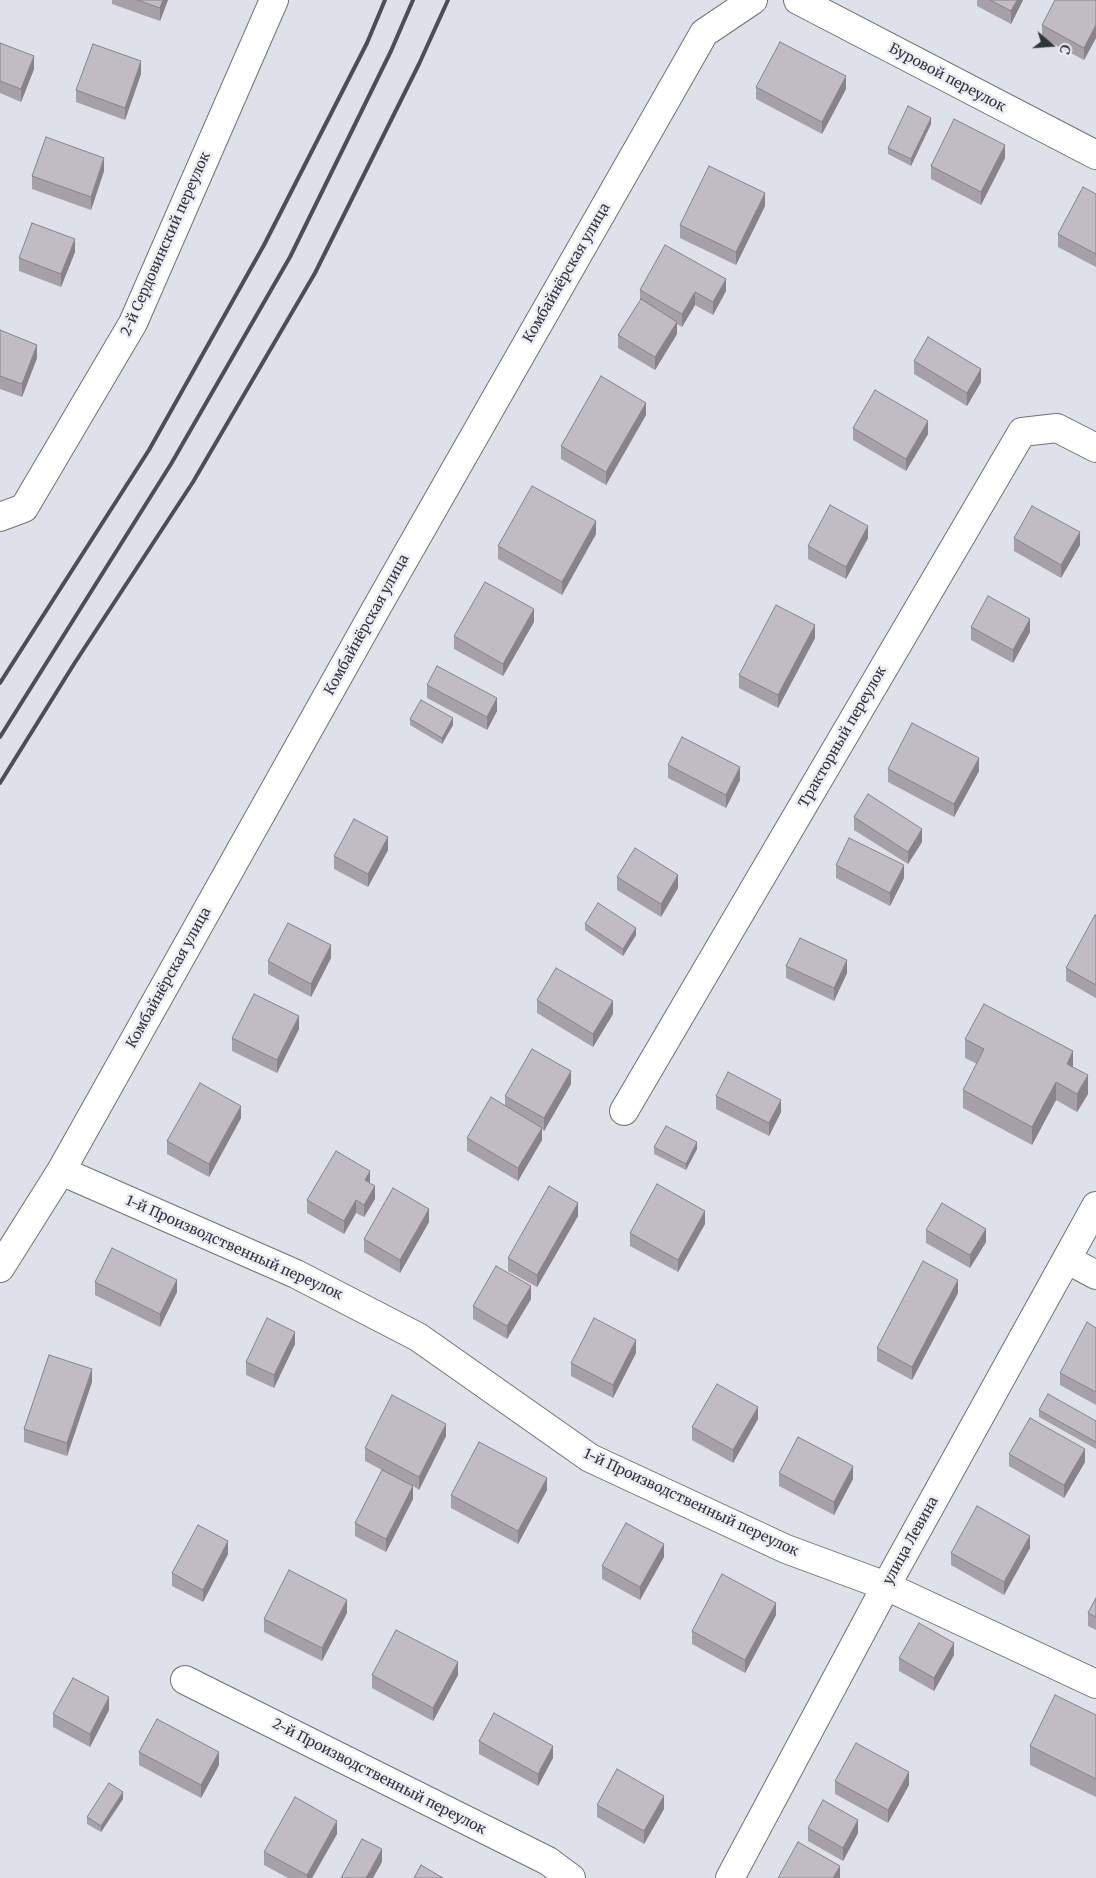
<!DOCTYPE html>
<meta charset="utf-8">
<style>
body{margin:0}
#map{position:relative;width:1096px;height:1878px;overflow:hidden;background:#dee0ea;font-family:Merriweather,serif}
canvas{display:block}
.north{position:absolute;left:1026px;top:20px;width:50px;height:50px;-webkit-text-stroke:4px #ebedf7;paint-order:stroke;rotate:108deg;font-size:14px;font-weight:700;line-height:20px;text-align:center;color:#333438}
.north::after{content:'';display:block;margin:auto;width:18px;height:22px;background:#333438;clip-path:polygon(50% 0,100% 100%,50% 72%,0 100%)}
</style>
<div id="map">
<canvas width="1096" height="1878"></canvas>
<div class="north">С</div>
</div>
<script>
const g = document.querySelector('canvas').getContext('2d');
g.lineJoin = 'round';
const toPath = rows => new Path2D(rows.map(r => 'M' + r).join(''));
function strokePath(path, color, width, dash) { g.strokeStyle = color; g.lineWidth = width; g.lineCap = dash ? 'butt' : 'round'; g.setLineDash(dash || []); g.stroke(path); }
function fillPath(path, color) { g.fillStyle = color; g.fill(path, 'evenodd'); }
function write(font, color, halo, rows, align = 'center') {
  g.font = font + ' Merriweather,serif'; g.lineWidth = 5; g.setLineDash([]); g.textBaseline = 'middle'; g.strokeStyle = halo; g.fillStyle = color; for (const [text, x, y, turn = 0] of rows) {
    g.save(); g.translate(x, y); g.rotate((+turn || 0) * Math.PI / 180); g.textAlign = isNaN(turn) ? turn : align; if (halo) g.strokeText(text, 0, 0); g.fillText(text, 0, 0); g.restore();
  }
}
const minor = toPath([
 [798,0,1096,155],
 [0,517,24,508,133,323,274,0],
 [624,1111,1022,432,1057,428,1096,448],
 [61,1171,296,1274,418,1337,590,1458,786,1549,886,1586,1096,1684],
 [1068,1260,1096,1275],
 [0,1268,61,1171,377,607,704,33,753,0],
 [185,1680,548,1861,571,1878],
 [730,1878,886,1586,1096,1206]
]);
strokePath(minor, '#6f7179', 30);
strokePath(minor, '#fff', 28);
strokePath(toPath([
 [0,683,149,450,264,245,367,43,385,0],
 [0,737,171,464,290,257,391,51,413,0],
 [0,783,74,664,193,482,315,273,419,64,448,0]
]), '#4d4e53', 4);
fillPath(toPath([
 [112,0,168,0,160,21,112,4],
 [977,0,1023,0,1011,24,977,6],
 [1096,0,1096,38,1084,60,1042,38,1042,25],
 [0,43,34,69,21,102,0,93],
 [141,74,125,120,76,102,76,90],
 [756,87,846,89,822,134,756,99],
 [931,124,911,166,888,154,888,148],
 [1005,158,981,205,931,179,931,166],
 [104,171,91,210,32,189,32,176],
 [1096,194,1096,267,1058,247,1058,234],
 [765,206,736,265,680,238,680,225],
 [75,252,61,287,19,271,19,258],
 [640,290,726,291,713,315,695,305,682,327,677,324,677,334,655,370,618,348,618,335,640,301],
 [0,330,37,358,22,397,0,389],
 [914,361,981,382,967,406,914,374],
 [646,415,606,485,561,459,561,446],
 [853,428,928,434,906,471,853,440],
 [596,534,562,595,498,559,498,546],
 [868,538,846,579,808,559,808,546],
 [1014,538,1080,545,1061,578,1014,551],
 [534,622,503,676,454,649,454,636],
 [971,627,1030,632,1013,663,971,640],
 [815,638,778,708,739,688,739,675],
 [427,685,497,711,487,730,427,698],
 [410,719,453,725,442,744,410,725],
 [668,765,740,780,726,808,668,778],
 [888,769,979,771,954,817,888,782],
 [854,817,922,842,908,864,854,830],
 [388,850,368,887,334,869,334,856],
 [836,865,904,878,890,906,836,878],
 [617,877,678,888,661,917,617,890],
 [1096,916,1096,998,1066,981,1066,968],
 [585,924,636,935,623,956,585,930],
 [331,958,311,997,268,974,268,961],
 [786,966,847,973,834,1001,786,978],
 [537,1000,613,1014,593,1047,537,1013],
 [299,1029,277,1073,232,1051,232,1038],
 [965,1039,1073,1068,1088,1094,1077,1112,1056,1100,1032,1145,963,1108,963,1090,977,1064,965,1058],
 [571,1084,544,1131,542,1129,542,1140,518,1181,467,1151,467,1138,505,1106,505,1096],
 [716,1096,781,1112,769,1136,716,1109],
 [241,1118,209,1177,167,1154,167,1141],
 [654,1147,697,1149,686,1170,654,1154],
 [370,1183,375,1199,364,1217,356,1213,344,1234,307,1213,307,1200],
 [578,1216,537,1287,508,1271,508,1258],
 [429,1222,400,1273,364,1252,364,1239],
 [705,1224,678,1272,630,1246,630,1233],
 [926,1230,986,1242,970,1268,926,1243],
 [95,1282,177,1292,160,1327,95,1295],
 [958,1293,912,1380,877,1361,877,1348],
 [531,1299,507,1339,473,1319,473,1306],
 [1096,1328,1096,1405,1060,1385,1060,1373],
 [295,1344,274,1388,246,1375,246,1362],
 [636,1353,613,1398,571,1376,571,1363],
 [92,1382,67,1456,24,1442,24,1429],
 [1039,1410,1096,1421,1096,1449,1039,1417],
 [758,1419,733,1463,692,1440,692,1427],
 [446,1436,419,1490,413,1486,413,1499,386,1552,355,1536,355,1523,382,1470,365,1461,365,1448],
 [1009,1454,1085,1462,1064,1498,1009,1466],
 [779,1473,853,1479,834,1515,779,1486],
 [547,1490,518,1544,451,1508,451,1495],
 [1030,1548,1004,1595,951,1565,951,1553],
 [228,1554,203,1602,172,1586,172,1573],
 [664,1557,640,1600,602,1579,602,1566],
 [1096,1598,1096,1630,1088,1626,1088,1613],
 [347,1613,322,1661,264,1632,264,1619],
 [776,1615,745,1673,692,1644,692,1631],
 [954,1655,934,1691,899,1671,899,1658],
 [372,1675,458,1675,433,1721,372,1688],
 [109,1710,90,1747,53,1727,53,1714],
 [1096,1715,1096,1797,1030,1765,1030,1746],
 [479,1741,553,1758,538,1786,479,1754],
 [139,1752,219,1765,201,1798,139,1765],
 [835,1781,909,1785,888,1823,835,1794],
 [123,1799,101,1832,87,1824,87,1817],
 [597,1805,664,1809,644,1844,597,1817],
 [808,1828,858,1833,843,1861,808,1841],
 [337,1834,312,1878,288,1878,264,1865,264,1852]
]), '#a6a1a9');
fillPath(toPath([
 [163,0,168,0,160,21,160,8],
 [1017,0,1023,0,1011,24,1011,11],
 [1096,25,1096,38,1084,60,1084,48],
 [34,56,34,69,21,102,21,89],
 [141,61,141,74,125,120,125,108],
 [846,76,846,89,822,134,822,122],
 [931,118,931,124,911,166,911,159],
 [1005,145,1005,158,981,205,981,192],
 [104,158,104,171,91,210,91,197],
 [765,193,765,206,736,265,736,252],
 [75,239,75,252,61,287,61,274],
 [726,279,726,291,713,315,713,302],
 [695,292,695,305,682,327,682,314],
 [677,322,677,334,655,370,655,357],
 [37,345,37,358,22,397,22,384],
 [981,369,981,382,967,406,967,393],
 [646,403,646,415,606,485,606,472],
 [928,421,928,434,906,471,906,459],
 [596,521,596,534,562,595,562,582],
 [868,526,868,538,846,579,846,567],
 [1080,532,1080,545,1061,578,1061,565],
 [534,609,534,622,503,676,503,664],
 [1030,619,1030,632,1013,663,1013,650],
 [815,625,815,638,778,708,778,695],
 [497,698,497,711,487,730,487,717],
 [453,718,453,725,442,744,442,738],
 [979,758,979,771,954,817,954,804],
 [740,767,740,780,726,808,726,795],
 [922,829,922,842,908,864,908,852],
 [388,837,388,850,368,887,368,874],
 [904,865,904,878,890,906,890,893],
 [678,875,678,888,661,917,661,904],
 [636,928,636,935,623,956,623,949],
 [331,945,331,958,311,997,311,984],
 [847,960,847,973,834,1001,834,988],
 [613,1001,613,1014,593,1047,593,1034],
 [299,1016,299,1029,277,1073,277,1060],
 [1073,1051,1073,1070,1067,1064],
 [571,1071,571,1084,544,1131,544,1118],
 [1088,1075,1088,1094,1077,1112,1077,1094],
 [1056,1082,1056,1100,1032,1145,1032,1127],
 [781,1100,781,1112,769,1136,769,1123],
 [241,1106,241,1118,209,1177,209,1164],
 [542,1128,542,1140,518,1181,518,1168],
 [697,1142,697,1149,686,1170,686,1164],
 [370,1171,370,1183,365,1180],
 [375,1186,375,1199,364,1217,364,1205],
 [356,1200,356,1213,344,1234,344,1221],
 [578,1203,578,1216,537,1287,537,1275],
 [429,1209,429,1222,400,1273,400,1260],
 [705,1211,705,1224,678,1272,678,1260],
 [986,1229,986,1242,970,1268,970,1255],
 [177,1280,177,1292,160,1327,160,1314],
 [958,1280,958,1293,912,1380,912,1367],
 [531,1286,531,1299,507,1339,507,1326],
 [295,1332,295,1344,274,1388,274,1375],
 [636,1340,636,1353,613,1398,613,1385],
 [92,1369,92,1382,67,1456,67,1443],
 [758,1407,758,1419,733,1463,733,1450],
 [446,1424,446,1436,419,1490,419,1477],
 [1085,1449,1085,1462,1064,1498,1064,1485],
 [853,1466,853,1479,834,1515,834,1502],
 [547,1478,547,1490,518,1544,518,1531],
 [413,1486,413,1499,386,1552,386,1539],
 [1030,1536,1030,1548,1004,1595,1004,1582],
 [228,1541,228,1554,203,1602,203,1590],
 [664,1544,664,1557,640,1600,640,1587],
 [347,1600,347,1613,322,1661,322,1648],
 [776,1603,776,1615,745,1673,745,1660],
 [954,1643,954,1655,934,1691,934,1678],
 [458,1662,458,1675,433,1721,433,1708],
 [109,1697,109,1710,90,1747,90,1734],
 [553,1746,553,1758,538,1786,538,1774],
 [219,1752,219,1765,201,1798,201,1785],
 [909,1772,909,1785,888,1823,888,1810],
 [123,1792,123,1799,101,1832,101,1826],
 [664,1796,664,1809,644,1844,644,1831],
 [858,1820,858,1833,843,1861,843,1848],
 [337,1821,337,1834,312,1878,307,1878,307,1875],
 [382,1849,382,1862,373,1878,366,1878],
 [840,1866,840,1878,833,1878]
]), '#878389');
const building = toPath([
 [137,0,163,0,160,8,137,0],
 [990,0,1017,0,1011,11,990,0],
 [1055,0,1096,0,1096,25,1084,48,1042,25,1055,0],
 [780,42,846,76,822,122,756,87,780,42],
 [0,43,34,56,21,89,0,81,0,43],
 [93,44,141,61,125,108,76,90,93,44],
 [908,106,931,118,911,159,888,148,908,106],
 [954,119,1005,145,981,192,931,166,954,119],
 [46,137,104,158,91,197,32,176,46,137],
 [709,166,765,193,736,252,680,225,709,166],
 [1083,187,1096,194,1096,254,1058,234,1083,187],
 [32,223,75,239,61,274,19,258,32,223],
 [665,245,726,279,713,302,695,292,682,314,640,290,665,245],
 [641,299,677,322,655,357,618,335,641,299],
 [0,330,37,345,22,384,0,376,0,330],
 [928,337,981,369,967,393,914,361,928,337],
 [601,376,646,403,606,472,561,446,601,376],
 [875,390,928,421,906,459,853,428,875,390],
 [532,486,596,521,562,582,498,546,532,486],
 [830,505,868,526,846,567,808,546,830,505],
 [1032,506,1080,532,1061,565,1014,538,1032,506],
 [485,582,534,609,503,664,454,636,485,582],
 [988,596,1030,619,1013,650,971,627,988,596],
 [776,605,815,625,778,695,739,675,776,605],
 [437,666,497,698,487,717,427,685,437,666],
 [421,700,453,718,442,738,410,719,421,700],
 [912,723,979,758,954,804,888,769,912,723],
 [682,737,740,767,726,795,668,765,682,737],
 [868,794,922,829,908,852,854,817,868,794],
 [354,819,388,837,368,874,334,856,354,819],
 [849,838,904,865,890,893,836,865,849,838],
 [635,848,678,875,661,904,617,877,635,848],
 [598,903,636,928,623,949,585,924,598,903],
 [1095,915,1096,916,1096,985,1066,968,1095,915],
 [288,923,331,945,311,984,268,961,288,923],
 [800,938,847,960,834,988,786,966,800,938],
 [556,968,613,1001,593,1034,537,1000,556,968],
 [254,994,299,1016,277,1060,232,1038,254,994],
 [984,1004,1073,1051,1067,1064,1088,1075,1077,1094,1056,1082,1032,1127,963,1090,984,1049,965,1039,984,1004],
 [532,1049,571,1071,544,1118,505,1096,532,1049],
 [728,1072,781,1100,769,1123,716,1096,728,1072],
 [200,1083,241,1106,209,1164,167,1141,200,1083],
 [491,1097,542,1128,518,1168,467,1138,491,1097],
 [666,1126,697,1142,686,1164,654,1147,666,1126],
 [336,1151,370,1171,365,1180,375,1186,364,1205,356,1200,344,1221,307,1200,336,1151],
 [657,1184,705,1211,678,1260,630,1233,657,1184],
 [549,1186,578,1203,537,1275,508,1258,549,1186],
 [393,1188,429,1209,400,1260,364,1239,393,1188],
 [942,1203,986,1229,970,1255,926,1230,942,1203],
 [112,1248,177,1280,160,1314,95,1282,112,1248],
 [923,1261,958,1280,912,1367,877,1348,923,1261],
 [496,1266,531,1286,507,1326,473,1306,496,1266],
 [267,1318,295,1332,274,1375,246,1362,267,1318],
 [594,1318,636,1340,613,1385,571,1363,594,1318],
 [1087,1322,1096,1328,1096,1392,1060,1373,1087,1322],
 [49,1355,92,1369,67,1443,24,1429,49,1355],
 [717,1384,758,1407,733,1450,692,1427,717,1384],
 [1048,1394,1096,1421,1096,1442,1039,1410,1048,1394],
 [392,1395,446,1424,419,1477,365,1448,392,1395],
 [1030,1418,1085,1449,1064,1485,1009,1454,1030,1418],
 [798,1437,853,1466,834,1502,779,1473,798,1437],
 [479,1442,547,1478,518,1531,451,1495,479,1442],
 [382,1470,413,1486,386,1539,355,1523,382,1470],
 [977,1506,1030,1536,1004,1582,951,1553,977,1506],
 [626,1523,664,1544,640,1587,602,1566,626,1523],
 [198,1525,228,1541,203,1590,172,1573,198,1525],
 [289,1570,347,1600,322,1648,264,1619,289,1570],
 [722,1574,776,1603,745,1660,692,1631,722,1574],
 [1096,1598,1096,1617,1088,1613,1096,1598],
 [919,1623,954,1643,934,1678,899,1658,919,1623],
 [396,1630,458,1662,433,1708,372,1675,396,1630],
 [73,1678,109,1697,90,1734,53,1714,73,1678],
 [1055,1695,1096,1715,1096,1779,1030,1746,1055,1695],
 [494,1713,553,1746,538,1774,479,1741,494,1713],
 [157,1719,219,1752,201,1785,139,1752,157,1719],
 [856,1743,909,1772,888,1810,835,1781,856,1743],
 [617,1769,664,1796,644,1831,597,1805,617,1769],
 [109,1783,123,1792,101,1826,87,1817,109,1783],
 [295,1797,337,1821,307,1875,264,1852,295,1797],
 [823,1800,858,1820,843,1848,808,1828,823,1800],
 [362,1839,382,1849,366,1878,341,1878,362,1839],
 [798,1842,840,1866,833,1878,778,1878,798,1842],
 [421,1865,443,1878,414,1878,421,1865]
]);
fillPath(building, '#c1bbc4');
strokePath(building, '#878389', 1);
write('14px', '#333438', '#ebedf7', [
 ["Буровой переулок",947,78,28],
 ["2-й Сердовинский переулок",166,244,-66],
 ["Комбайнёрская улица",567,273,-60],
 ["Комбайнёрская улица",367,625,-61],
 ["Тракторный переулок",843,737,-60],
 ["Комбайнёрская улица",169,978,-61],
 ["1-й Производственный переулок",234,1248,24],
 ["1-й Производственный переулок",691,1503,25],
 ["улица Левина",911,1541,-61],
 ["2-й Производственный переулок",379,1777,27]
]);
</script>
